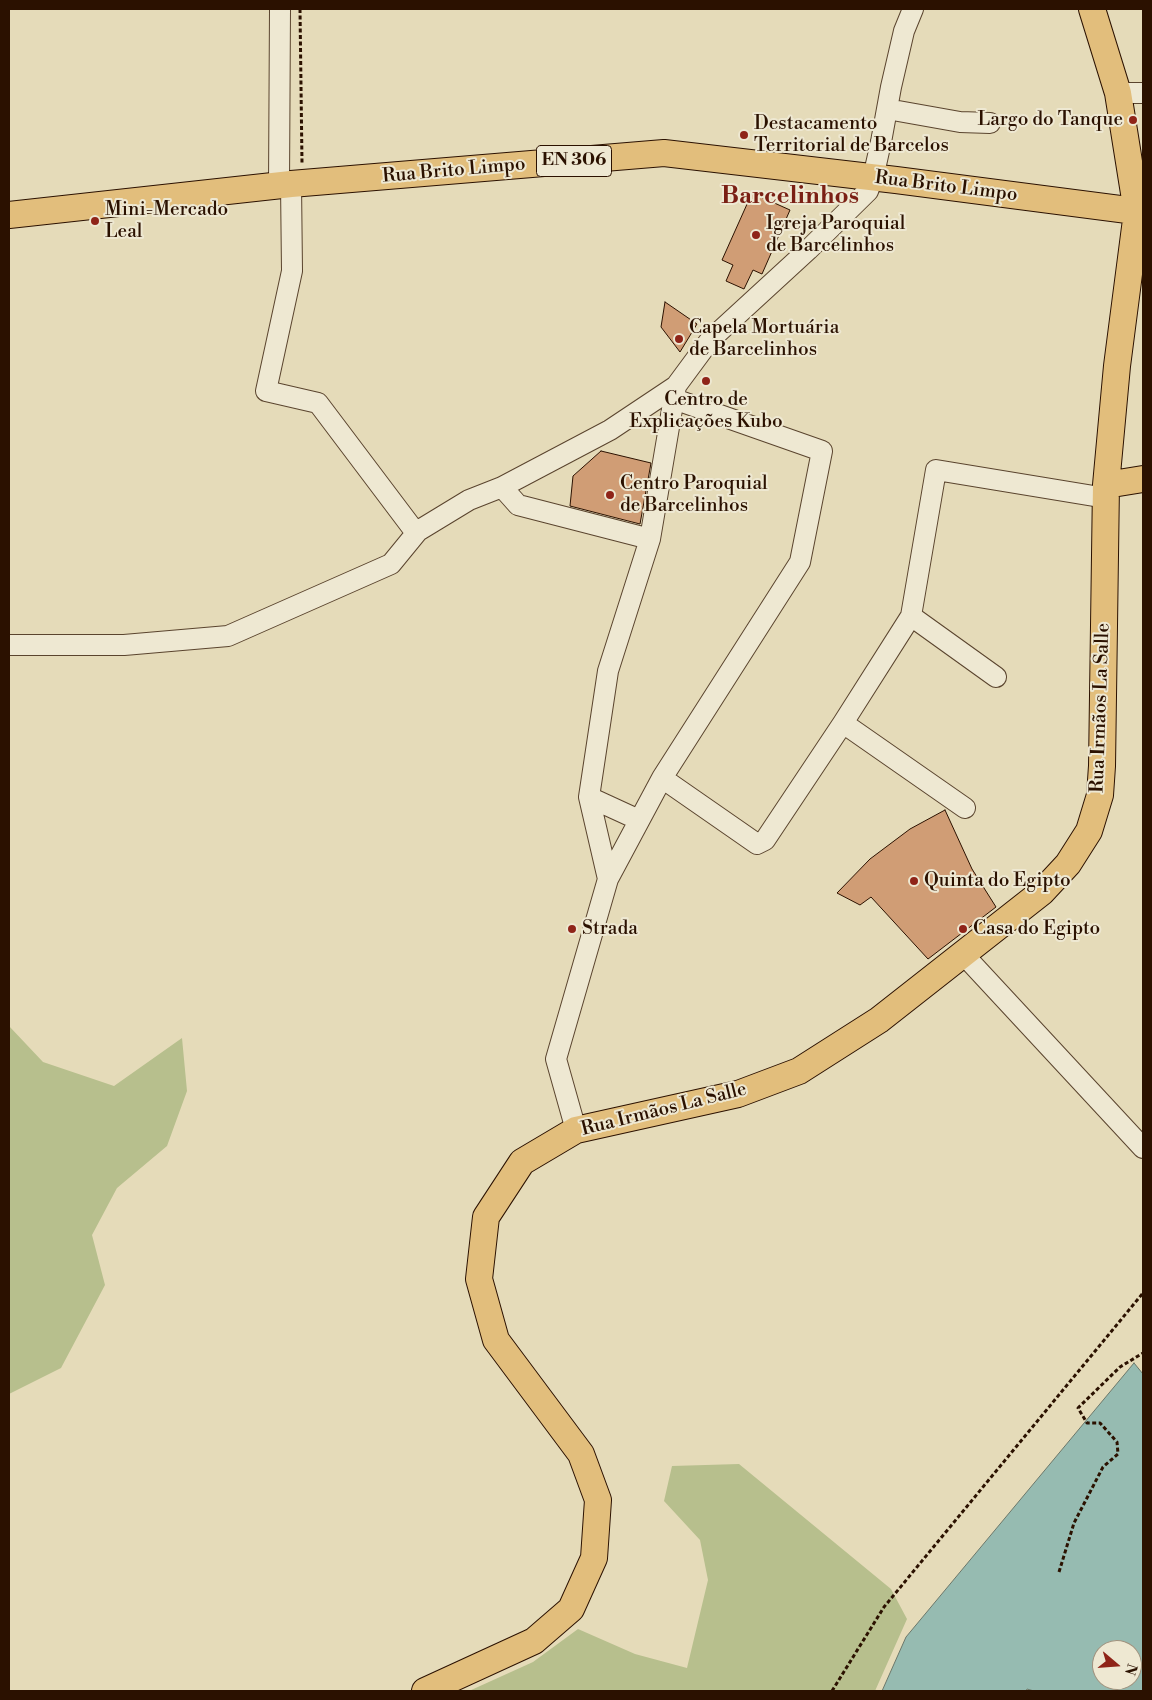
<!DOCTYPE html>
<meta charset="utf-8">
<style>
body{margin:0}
#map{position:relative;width:1152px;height:1700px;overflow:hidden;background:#e5dbb9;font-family:"Libre Bodoni",serif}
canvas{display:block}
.frame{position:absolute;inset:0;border:10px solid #2b1100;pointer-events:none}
.north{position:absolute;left:1092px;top:1640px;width:50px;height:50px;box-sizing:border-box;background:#eee8d2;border:1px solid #a0927e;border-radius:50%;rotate:108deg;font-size:14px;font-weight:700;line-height:20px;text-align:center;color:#2b1100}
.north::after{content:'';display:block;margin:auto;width:18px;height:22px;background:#8f2418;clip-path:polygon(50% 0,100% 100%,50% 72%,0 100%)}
</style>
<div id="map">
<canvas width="1152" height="1700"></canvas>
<div class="frame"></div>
<div class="north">N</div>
</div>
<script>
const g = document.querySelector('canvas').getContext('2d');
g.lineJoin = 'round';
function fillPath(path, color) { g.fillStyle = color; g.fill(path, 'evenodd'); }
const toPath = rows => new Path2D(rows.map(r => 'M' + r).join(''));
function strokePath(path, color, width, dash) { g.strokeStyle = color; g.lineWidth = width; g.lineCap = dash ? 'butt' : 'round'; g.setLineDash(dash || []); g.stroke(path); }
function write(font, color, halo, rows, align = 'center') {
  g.font = font + ' "Libre Bodoni",serif'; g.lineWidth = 4; g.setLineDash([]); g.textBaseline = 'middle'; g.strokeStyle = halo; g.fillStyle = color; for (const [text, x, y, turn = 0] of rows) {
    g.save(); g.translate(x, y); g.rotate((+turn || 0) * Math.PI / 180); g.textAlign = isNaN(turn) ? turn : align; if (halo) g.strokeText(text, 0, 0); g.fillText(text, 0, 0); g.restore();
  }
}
fillPath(toPath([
 [9,1026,43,1062,114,1086,182,1038,187,1091,167,1146,117,1188,92,1235,105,1285,61,1368,9,1394],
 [739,1464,891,1589,907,1619,875,1691,469,1691,533,1662,578,1629,635,1654,687,1668,708,1580,700,1540,664,1501,672,1466]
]), '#b7bf8d');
const water = toPath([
 [1134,1363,1143,1374,1143,1691,1034,1691,1027,1689,1026,1691,882,1691,906,1637,1134,1363],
 [1102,1650,1132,1650,1132,1680,1102,1680,1102,1650]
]);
fillPath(water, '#96bbb1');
strokePath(water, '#6b776a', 1);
const building = toPath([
 [752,193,790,210,762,274,753,270,744,289,726,281,733,265,722,260,752,193],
 [665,302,697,324,680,352,661,327,665,302],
 [601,451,651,463,640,524,570,506,573,476,601,451],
 [945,810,972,869,996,907,928,959,871,897,860,905,837,893,870,859,910,829,945,810]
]);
fillPath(building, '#d09d75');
strokePath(building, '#2b1100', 1);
const minor = toPath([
 [1118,93,1143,93],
 [887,109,960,122,990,123],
 [291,184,292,271,266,391,318,403,416,533],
 [279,185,280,9],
 [674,399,822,451,800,562,662,778,757,844,765,840,843,723,911,616,996,677],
 [502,487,518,505,650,539],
 [911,616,936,470,1106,498],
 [9,645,124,645,228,636,391,564,418,531,469,500,502,487,610,430,676,386],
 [843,723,965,808],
 [589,797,639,820],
 [608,879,662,778],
 [963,954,1143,1148],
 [576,1130,556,1059,608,879,589,797,608,671,650,539,676,386,710,340,808,250,868,191,873,178,881,142,891,87,904,31,913,9]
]);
const major = toPath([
 [9,215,291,184,664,153,896,180,1143,212],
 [1106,485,1143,479],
 [425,1691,534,1641,571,1609,594,1558,598,1500,581,1454,496,1340,479,1279,486,1217,522,1162,576,1130,738,1094,799,1071,879,1020,1042,892,1068,864,1089,831,1100,795,1102,766,1106,485,1117,366,1137,212,1118,93,1092,9]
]);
strokePath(minor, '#5a442e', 22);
strokePath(major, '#2b1100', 28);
strokePath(toPath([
 [300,9,302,163],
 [1059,1572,1074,1523,1103,1467,1118,1454,1117,1442,1100,1423,1087,1423,1078,1408,1120,1367,1143,1353],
 [832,1691,884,1607,1143,1293]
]), '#2b1100', 3, [4, 2.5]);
strokePath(minor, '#eee8d2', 20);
strokePath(major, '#e2be7c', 26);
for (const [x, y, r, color] of [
 [1133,120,5,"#8f2418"],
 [744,135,5,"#8f2418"],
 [95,221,5,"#8f2418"],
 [756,235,5,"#8f2418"],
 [679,339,5,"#8f2418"],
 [706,381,5,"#8f2418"],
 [610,495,5,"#8f2418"],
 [914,881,5,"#8f2418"],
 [572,929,5,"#8f2418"],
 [963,929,5,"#8f2418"]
]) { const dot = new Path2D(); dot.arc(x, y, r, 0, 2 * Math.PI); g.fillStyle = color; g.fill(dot); strokePath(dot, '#eee8d2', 2); }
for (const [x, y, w] of [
 [574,161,75]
]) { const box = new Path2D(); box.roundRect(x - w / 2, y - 15.5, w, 31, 4); g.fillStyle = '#eee8d2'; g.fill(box); strokePath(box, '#2b1100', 1); }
write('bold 18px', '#2b1100', null, [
 ["EN 306",574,161]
]);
write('19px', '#2b1100', '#eee8d2', [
 ["Largo do Tanque",1123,120,"right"],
 ["Destacamento",754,124],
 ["Territorial de Barcelos",754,146],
 ["Mini-Mercado",105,210],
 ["Leal",105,232],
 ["Igreja Paroquial",766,224],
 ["de Barcelinhos",766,246],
 ["Capela Mortuária",689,328],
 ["de Barcelinhos",689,350],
 ["Centro de",706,400,"center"],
 ["Explicações Kubo",706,422,"center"],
 ["Centro Paroquial",620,484],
 ["de Barcelinhos",620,506],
 ["Quinta do Egipto",924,881],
 ["Strada",582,929],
 ["Casa do Egipto",973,929]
], 'left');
write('19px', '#2b1100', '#eee8d2', [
 ["Rua Brito Limpo",454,171,-5],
 ["Rua Brito Limpo",946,187,7],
 ["Rua Irmãos La Salle",1101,708,-88],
 ["Rua Irmãos La Salle",664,1110,-14]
]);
write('bold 24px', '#7a1f14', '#eee8d2', [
 ["Barcelinhos",790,197]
]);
</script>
